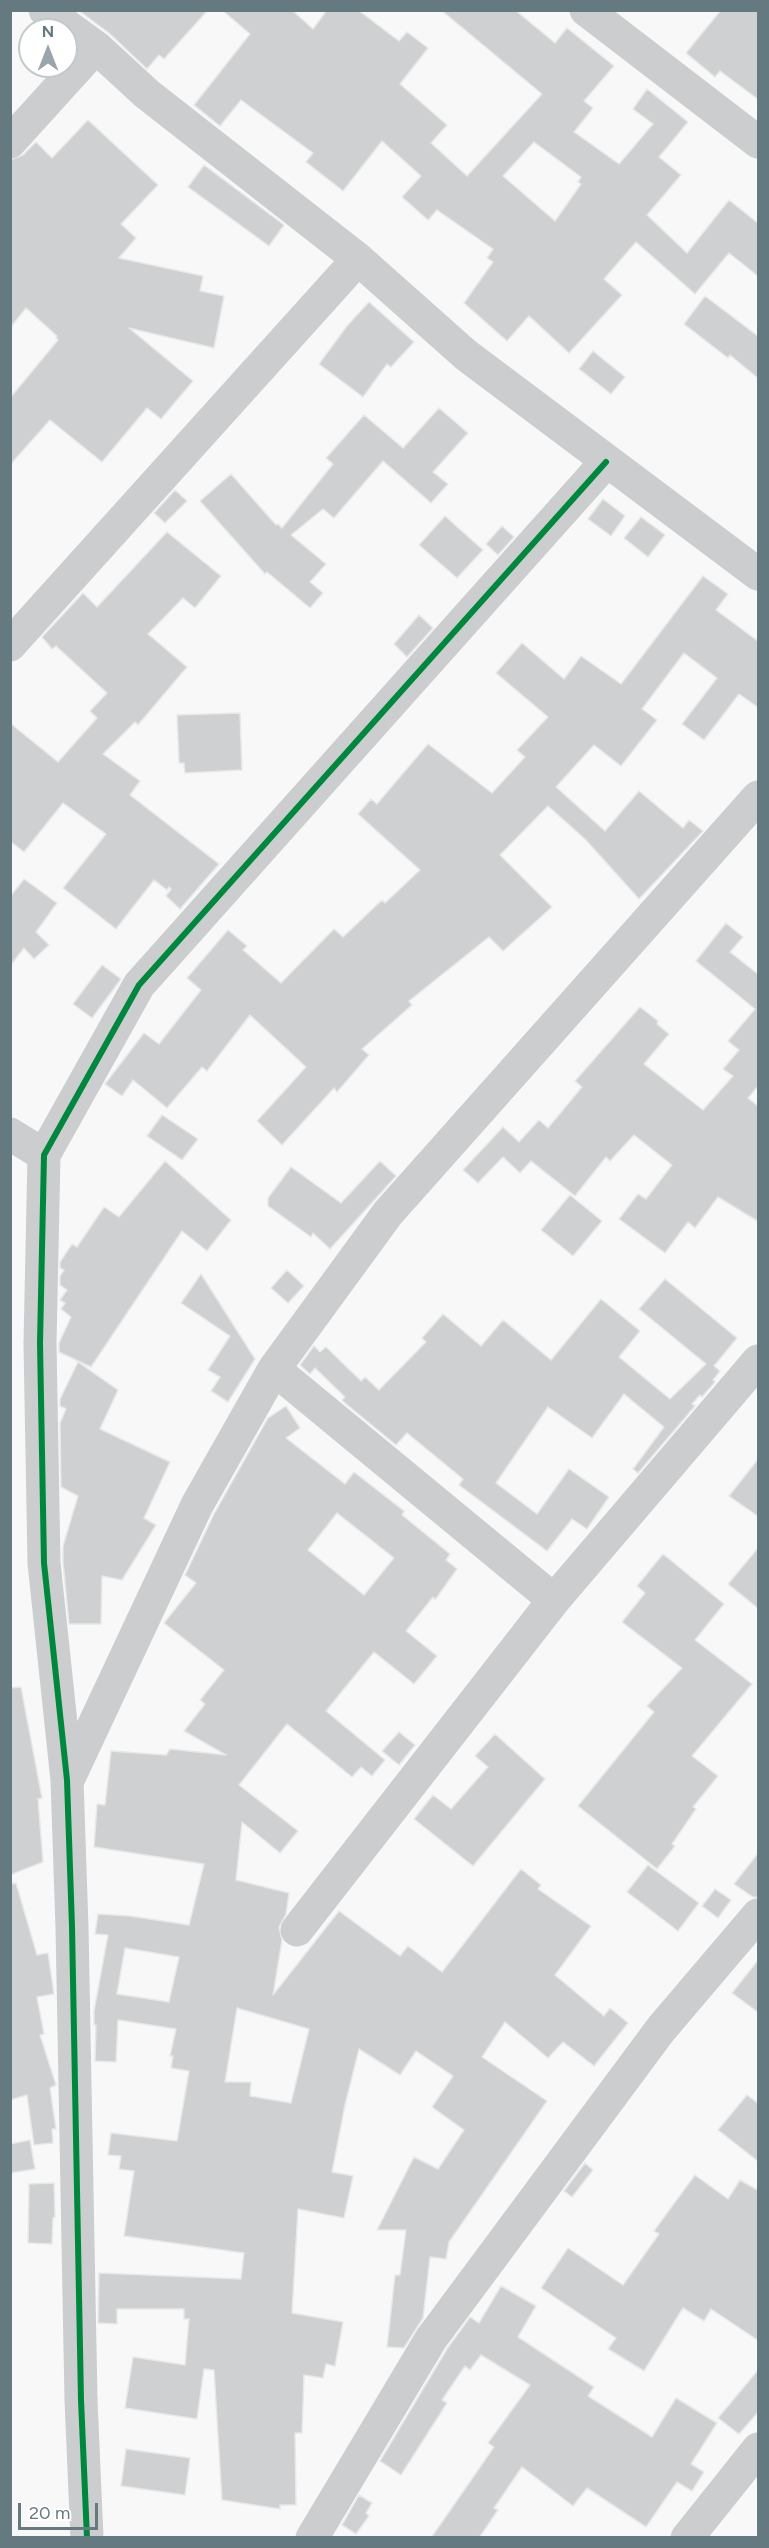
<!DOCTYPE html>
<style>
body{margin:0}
#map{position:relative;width:769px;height:2548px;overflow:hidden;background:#f8f8f8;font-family:Figtree,sans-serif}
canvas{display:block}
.frame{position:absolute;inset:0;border:12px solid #657981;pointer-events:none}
.north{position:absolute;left:18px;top:18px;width:60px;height:60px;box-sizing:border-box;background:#fff;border:2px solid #c1c9cd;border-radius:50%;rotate:0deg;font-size:16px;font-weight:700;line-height:24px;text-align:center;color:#657981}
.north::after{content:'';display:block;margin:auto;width:21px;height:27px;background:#98a5ab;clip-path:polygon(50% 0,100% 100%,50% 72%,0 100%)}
.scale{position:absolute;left:18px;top:2503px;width:80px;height:27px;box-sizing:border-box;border:3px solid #657981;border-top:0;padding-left:8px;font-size:18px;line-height:21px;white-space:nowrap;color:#657981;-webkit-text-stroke:4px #fff;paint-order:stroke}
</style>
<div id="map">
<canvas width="769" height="2548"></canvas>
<div class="frame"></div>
<div class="north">N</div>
<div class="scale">20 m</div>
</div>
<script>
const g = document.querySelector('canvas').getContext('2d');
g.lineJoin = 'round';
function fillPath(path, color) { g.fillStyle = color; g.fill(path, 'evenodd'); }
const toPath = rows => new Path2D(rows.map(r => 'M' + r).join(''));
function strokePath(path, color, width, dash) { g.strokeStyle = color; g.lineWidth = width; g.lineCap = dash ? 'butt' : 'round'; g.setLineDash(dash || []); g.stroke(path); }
const building = toPath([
 [78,10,208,10,164,59,159,55,147,69,109,33,78,10],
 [222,10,292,10,313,29,327,10,358,10,399,41,407,32,428,48,400,84,447,125,431,143,467,176,542,94,441,10,515,10,555,43,567,28,614,66,584,101,593,108,574,132,619,164,653,124,633,109,647,89,688,122,659,157,681,175,647,215,687,253,729,200,759,224,759,277,729,253,695,294,636,242,604,279,622,295,569,353,529,316,507,341,464,303,493,262,487,258,493,249,437,210,428,220,402,197,421,176,382,141,343,191,306,162,313,153,241,100,220,126,194,105,250,34,222,10],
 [534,142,581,177,578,182,581,184,555,221,503,176,534,142],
 [721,10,759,10,759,100,720,71,715,77,686,53,721,10],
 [88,120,158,185,121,224,136,238,119,258,203,276,200,291,224,296,214,348,129,328,193,381,161,419,147,408,102,462,50,420,10,465,10,398,58,340,56,338,57,336,26,308,10,328,10,160,23,155,36,142,52,158,88,120],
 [204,165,284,225,269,246,188,187,204,165],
 [705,296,759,337,759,379,730,355,728,358,684,324,705,296],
 [369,302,414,342,391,367,387,364,363,397,319,364,347,326,369,302],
 [593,351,625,377,611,394,579,369,593,351],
 [439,408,468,433,433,472,448,484,431,503,383,461,334,518,323,509,291,535,326,564,310,582,323,593,310,608,267,572,265,574,200,501,231,474,276,525,278,524,282,528,333,464,326,458,364,415,403,448,439,408],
 [175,490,187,501,165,523,154,513,175,490],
 [603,499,625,516,611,536,588,519,603,499],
 [445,516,483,550,457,578,419,545,445,516],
 [641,517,665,535,648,557,624,538,641,517],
 [502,526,514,537,498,555,486,544,502,526],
 [167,532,221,576,195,608,183,598,148,634,187,667,138,725,135,722,103,754,140,781,130,795,219,864,180,909,166,896,171,889,169,887,167,890,154,880,116,929,63,888,106,834,63,803,24,852,10,841,10,723,58,762,97,718,90,711,107,693,56,646,52,649,42,637,83,593,97,607,167,532],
 [703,576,728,594,716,610,759,642,759,708,739,694,704,740,682,724,717,678,684,653,642,709,657,720,621,766,594,745,556,787,605,831,639,791,683,828,689,820,703,831,639,899,585,839,548,806,500,855,552,907,503,951,489,937,409,1001,412,1005,362,1049,369,1055,337,1092,334,1088,282,1145,257,1121,306,1067,250,1015,207,1071,202,1067,167,1108,133,1080,122,1096,105,1084,144,1033,159,1044,201,990,187,978,228,930,247,946,243,950,281,983,334,929,343,937,382,900,385,903,420,870,358,814,371,799,377,804,428,744,492,793,525,757,517,750,548,717,496,673,522,643,564,679,581,656,621,684,703,576],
 [419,615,433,628,407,657,394,644,419,615],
 [240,713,242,770,185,773,184,763,179,763,177,715,240,713],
 [24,879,57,903,36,932,49,945,34,959,24,948,10,966,10,897,24,879],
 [726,923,743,937,730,952,759,975,759,1085,748,1098,759,1107,759,1222,718,1197,695,1228,688,1222,665,1253,619,1219,638,1194,646,1199,672,1165,634,1135,610,1161,606,1157,575,1196,531,1161,520,1173,503,1157,478,1183,463,1170,503,1127,519,1142,539,1120,548,1128,582,1087,575,1081,640,1007,658,1021,657,1024,669,1034,644,1064,703,1110,733,1076,723,1069,739,1050,728,1041,755,1009,696,961,726,923],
 [102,965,121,979,92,1018,73,1004,102,965],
 [162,1115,198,1139,182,1160,147,1136,162,1115],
 [165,1161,231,1220,207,1251,182,1231,91,1367,59,1352,59,1343,71,1317,61,1309,65,1303,60,1300,67,1290,60,1285,60,1276,64,1270,60,1268,60,1262,72,1244,77,1247,104,1207,119,1217,165,1161],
 [380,1161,396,1176,330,1249,313,1233,311,1237,268,1206,268,1198,291,1167,341,1203,380,1161],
 [570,1195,602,1221,573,1256,541,1230,570,1195],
 [287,1270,304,1286,288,1303,271,1288,287,1270],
 [201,1274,255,1359,228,1402,211,1391,220,1377,208,1370,230,1336,181,1303,201,1274],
 [665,1279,737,1338,714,1366,720,1371,713,1380,715,1382,702,1397,700,1395,692,1404,695,1406,638,1473,633,1469,664,1427,624,1394,592,1438,548,1407,496,1483,537,1514,569,1469,609,1497,587,1529,572,1519,547,1551,459,1485,463,1479,407,1433,396,1445,345,1403,342,1400,345,1397,315,1368,310,1374,300,1365,314,1346,320,1352,326,1347,361,1381,365,1377,379,1390,426,1342,422,1338,443,1314,481,1346,503,1320,551,1360,601,1299,640,1331,619,1357,670,1399,706,1364,639,1309,665,1279],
 [78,1362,118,1390,100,1429,170,1462,144,1518,156,1525,122,1580,102,1576,101,1624,69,1624,63,1562,63,1546,78,1496,61,1487,60,1423,66,1409,60,1406,60,1399,78,1362],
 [286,1406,300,1428,286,1438,345,1484,354,1472,404,1511,402,1515,450,1554,446,1560,457,1569,435,1600,433,1597,406,1631,437,1656,414,1684,374,1652,326,1711,385,1760,372,1776,361,1767,352,1777,287,1724,239,1785,298,1831,280,1853,242,1822,236,1880,289,1893,286,1914,279,1927,282,1940,273,1995,339,1911,400,1956,408,1946,442,1972,521,1869,541,1885,538,1889,591,1926,555,1975,604,2016,610,2008,628,2023,594,2066,563,2042,548,2058,505,2022,482,2057,547,2101,449,2242,446,2259,430,2257,423,2318,404,2348,387,2347,395,2275,400,2275,406,2230,377,2230,414,2157,438,2169,464,2130,432,2107,453,2076,416,2051,400,2075,359,2049,345,2105,332,2172,353,2176,344,2218,298,2209,292,2313,343,2322,335,2366,326,2364,323,2378,304,2375,302,2433,295,2433,296,2505,280,2505,280,2509,222,2500,214,2370,204,2369,197,2419,125,2408,133,2357,185,2365,189,2319,184,2319,184,2309,117,2309,117,2324,98,2323,99,2273,241,2279,244,2253,124,2236,134,2171,119,2169,121,2156,108,2155,111,2133,177,2141,189,2071,171,2068,173,2056,170,2056,176,2029,118,2020,116,2062,95,2061,96,2025,94,2025,94,2011,108,1935,95,1934,98,1914,130,1916,189,1925,204,1864,94,1847,97,1804,105,1805,111,1751,166,1755,170,1749,226,1755,184,1731,205,1704,200,1700,224,1670,164,1623,196,1583,185,1575,214,1514,268,1418,286,1406],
 [337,1513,394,1558,364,1595,308,1550,337,1513],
 [125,1948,179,1957,169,2002,117,1994,125,1948],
 [237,2008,309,2029,291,2103,250,2096,251,2082,225,2082,237,2008],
 [759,1458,759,1517,729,1496,759,1458],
 [759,1547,759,1609,728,1584,759,1547],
 [663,1554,724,1604,695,1640,752,1684,692,1756,718,1776,693,1807,696,1809,672,1844,675,1846,657,1869,578,1806,654,1712,647,1706,682,1668,622,1622,645,1593,637,1586,663,1554],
 [21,1687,42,1798,38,1799,43,1862,10,1875,10,1688,21,1687],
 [399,1732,415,1745,399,1765,382,1751,399,1732],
 [495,1734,545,1779,473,1866,414,1819,433,1795,451,1809,488,1767,475,1756,495,1734],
 [759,1852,759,1897,753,1897,734,1884,759,1852],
 [648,1865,699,1903,678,1931,627,1892,648,1865],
 [16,1883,37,1955,48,1953,54,1994,37,1997,44,2034,40,2035,56,2085,50,2088,56,2129,52,2129,53,2143,34,2145,27,2095,10,2100,10,1884,16,1883],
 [715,1889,731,1900,718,1918,702,1906,715,1889],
 [759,1959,759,2013,732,1993,759,1959],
 [747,2095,759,2104,759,2162,718,2130,747,2095],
 [30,2140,35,2169,10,2173,10,2144,30,2140],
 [585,2163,593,2170,572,2197,564,2191,585,2163],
 [695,2175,728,2199,740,2180,759,2191,759,2341,711,2309,704,2321,683,2308,644,2371,608,2349,616,2338,541,2288,568,2248,623,2285,659,2234,654,2231,695,2175],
 [54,2183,55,2217,53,2218,52,2244,28,2243,29,2184,54,2183],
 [501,2286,536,2306,518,2337,594,2387,588,2396,652,2437,676,2398,717,2423,691,2464,704,2472,692,2491,677,2482,646,2527,587,2488,573,2506,522,2467,494,2508,498,2510,479,2538,431,2538,494,2447,488,2443,530,2385,481,2355,470,2370,465,2366,442,2400,447,2403,401,2475,380,2461,447,2349,470,2317,479,2323,501,2286],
 [759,2369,759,2411,739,2434,718,2418,759,2369],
 [126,2449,190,2458,185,2495,121,2486,126,2449],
 [359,2495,372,2503,366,2513,369,2516,356,2534,342,2525,359,2495]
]);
fillPath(building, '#ced0d1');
strokePath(building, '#e8e8e8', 1.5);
strokePath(toPath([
 [45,10,96,47,147,94,358,259,466,355,758,574],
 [586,10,758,142],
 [10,142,96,47],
 [10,645,358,259],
 [10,1134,44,1155],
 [274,1369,554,1600,758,1361],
 [68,1780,197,1505,274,1369,388,1213,758,797],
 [297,1930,554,1600],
 [87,2538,81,2400,72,1927,67,1780,44,1563,40,1343,44,1155,139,985,606,462],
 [312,2538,431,2339,661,2029,758,1915],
 [687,2538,758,2449]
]), '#cbcdce', 33);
strokePath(toPath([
 [87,2538,81,2400,72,1927,67,1780,44,1563,40,1343,44,1155,139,985,606,462]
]), '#00873e', 6);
</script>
